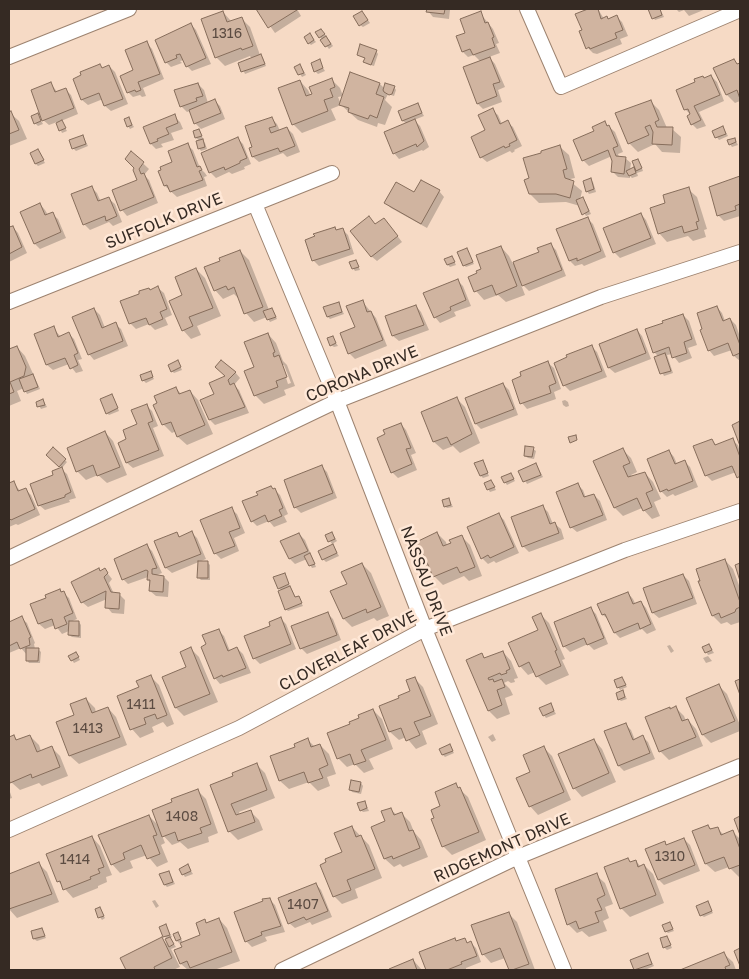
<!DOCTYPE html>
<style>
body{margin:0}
#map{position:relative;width:749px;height:979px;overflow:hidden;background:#f6dac5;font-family:"Golos Text",sans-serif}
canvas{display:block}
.frame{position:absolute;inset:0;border:10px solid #352a23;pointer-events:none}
</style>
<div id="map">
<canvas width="749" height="979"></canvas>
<div class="frame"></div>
</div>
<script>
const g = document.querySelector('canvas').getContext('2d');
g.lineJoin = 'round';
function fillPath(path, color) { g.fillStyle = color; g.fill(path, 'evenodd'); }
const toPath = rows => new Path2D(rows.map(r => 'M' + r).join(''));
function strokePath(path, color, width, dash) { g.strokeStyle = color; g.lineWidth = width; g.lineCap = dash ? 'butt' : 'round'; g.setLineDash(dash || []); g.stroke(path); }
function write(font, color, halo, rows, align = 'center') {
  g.font = font + ' "Golos Text",sans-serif'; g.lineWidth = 5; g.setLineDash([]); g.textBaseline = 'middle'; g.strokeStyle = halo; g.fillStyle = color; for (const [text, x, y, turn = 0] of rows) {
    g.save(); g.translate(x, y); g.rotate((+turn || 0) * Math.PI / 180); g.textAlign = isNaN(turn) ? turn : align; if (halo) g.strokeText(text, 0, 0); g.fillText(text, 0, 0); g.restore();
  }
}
fillPath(toPath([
 [258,9,297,9,301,16,275,33],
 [428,9,454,9,450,10,449,19,433,17,428,11],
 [591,9,598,9,604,19,607,18,609,20,617,17,622,22,628,36,620,39,622,44,597,54,593,53,588,48,583,30,577,15],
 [649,9,660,9,664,17,655,20],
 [676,9,706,9,689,16,684,10,679,12],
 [223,12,231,21,241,18,250,27,260,55,263,58,266,66,245,74,240,63,252,59,250,56,225,66,216,57],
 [480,13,493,29,499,43,496,44,500,53,489,57,495,64,505,87,498,90,502,102,483,109,478,104,481,62,474,55,468,57,463,52,467,34],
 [364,14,370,23,363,27,360,25],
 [191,24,196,30,211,64,192,71,187,66,184,60,180,61,182,63,171,67,166,62],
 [324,33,333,46,329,49,320,37],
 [310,35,316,42,311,45,309,43],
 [147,43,152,49,164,79,143,88,146,96,142,97,140,95,133,97,128,92,134,71],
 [376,51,378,54,374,66,367,64,365,61,366,59,358,54],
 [734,60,738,65,740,64,740,101,735,103,727,95],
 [319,61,325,71,318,74,315,71],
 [300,65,306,75,302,77,296,67],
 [100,66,103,69,109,66,115,72,128,104,111,111,105,106,103,99,88,105,82,100],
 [351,74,380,84,385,89,394,87,396,90,394,96,388,94,385,100,392,107,385,125,378,123,377,127,358,120,341,105,331,109,336,120,302,133,293,124,300,81,308,90,311,96,332,80,340,88,343,96,338,97,341,104],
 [711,76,717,82,724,101,699,112,706,126,697,129,692,124,691,115,685,109,704,79],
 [51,84,58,93,66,90,71,95,78,114,61,121,67,131,62,133,57,122,49,125,43,120],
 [198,84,204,90,208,103,214,100,220,106,225,119,201,129,195,123,190,111,187,112,181,106],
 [651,102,659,110,667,128,672,129,681,137,680,153,662,152,655,144,638,152,629,143],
 [418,105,424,116,414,120,420,126,429,147,423,151,422,150,399,159,394,153,407,124,403,121,400,112],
 [492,110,498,115,502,124,507,122,513,127,522,146,514,150,515,151,512,153,510,151,487,162,481,157],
 [9,113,10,113,19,121,27,139,9,146],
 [38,115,43,124,38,126,35,123],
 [174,116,180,122,183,129,171,133,174,140,161,144,163,147,156,149,151,144],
 [129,119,134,127,130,129,128,126],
 [272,119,277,124,280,131,287,128,293,134,300,152,287,157,283,153,259,162,253,157,250,149,254,147],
 [605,123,615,132,623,152,618,154,619,157,625,158,631,163,630,170,636,167,638,160,640,163,643,171,637,173,638,176,632,178,630,176,630,178,618,177,613,172,614,161,612,156,589,166,583,160,595,132],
 [723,127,728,136,719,140,713,132],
 [199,131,201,133,203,139,201,139,205,143,207,149,201,151,199,148,200,141,196,138,194,132],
 [83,136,88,146,76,151,73,148],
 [237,138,243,144,251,164,244,167,245,169,232,174,229,172,216,178,210,172],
 [735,139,738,145,732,147,730,144],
 [187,145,193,150,200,168,205,173,207,176,204,177,207,186,177,197,165,186,160,172,174,163],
 [560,147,569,155,575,178,570,179,571,182,582,191,580,200,582,199,585,201,591,214,586,216,580,206,566,202,539,203,530,194,530,179,543,154],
 [38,151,45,163,38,166,36,164],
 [132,153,149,169,144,175,149,180,158,203,127,216,122,210,114,191,138,181],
 [740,178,740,216,724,221,718,215,710,187],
 [591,180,593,182,596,192,589,194,587,191],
 [92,188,97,193,101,202,109,199,115,204,122,222,113,226,109,222,90,230,84,224],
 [688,189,697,197,707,229,704,230,706,237,693,241,688,236,667,242,659,233,667,204],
 [439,191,444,197,427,228,391,208,386,203,415,194],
 [40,204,45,210,48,215,52,214,58,219,66,238,40,249,35,244,22,212],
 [641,214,646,220,656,244,620,258,614,252],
 [587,218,593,224,606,257,584,266,582,264,575,266,570,261],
 [376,225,389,225,402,242,377,261,371,256],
 [13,227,18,233,27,253,9,262,9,229],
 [334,228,337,231,342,229,348,235,354,254,319,266,313,260],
 [550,244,556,250,566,276,529,291,520,282,525,295,506,302,498,295,484,300,476,291,501,247,509,256,513,264,541,253],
 [467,250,474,264,466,267,464,265],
 [240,251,249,260,269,310,271,309,274,312,277,319,270,322,267,317,254,322,246,313,239,297,238,298,234,294,223,299,215,290],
 [452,257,456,265,450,267,448,265],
 [356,261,360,270,355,271,353,268],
 [196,269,205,278,221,316,197,326,201,335,191,339,183,330,184,296],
 [457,280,463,286,471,306,454,312,456,316,440,323,435,317],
 [158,288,164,293,172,315,165,318,168,325,155,330,149,324,136,329,130,323,150,291],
 [362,301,376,318,387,346,355,359,349,353],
 [338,303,344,314,330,319,328,317],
 [416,306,421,312,429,330,399,341,393,336,386,317],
 [717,307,722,313,725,321,730,319,736,325,740,337,740,361,734,356,732,350,714,356,709,350],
 [94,309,100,315,105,328,115,324,121,329,128,346,94,360,89,354],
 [683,315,689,321,697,345,688,348,692,358,679,363,672,354,667,355,673,373,664,376,655,357,658,356,654,352],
 [53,328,61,337,69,334,74,339,82,359,78,360,83,371,76,373,69,364,53,370,47,365,35,335],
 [637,330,642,336,651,359,615,373,609,368,600,345],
 [268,334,276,343,283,361,287,365,295,386,284,390,286,395,264,404,255,395,255,368],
 [282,365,284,365,291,383,288,384],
 [332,337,338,346,334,347,331,345],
 [17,347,25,356,40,389,27,394,24,388,17,391,21,401,9,406,9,350],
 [592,347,597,352,607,377,570,391,564,385],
 [178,362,182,370,174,373,172,371],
 [548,363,554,368,561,389,554,392,556,399,527,409,522,403],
 [150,372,154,379,146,383,143,380],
 [235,372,240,378,234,385,239,390,249,413,215,425,210,420,215,395,211,384],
 [503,384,509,390,518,415,481,429,476,424,466,399],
 [176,388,182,395,190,391,198,400,213,434,187,445,178,437,176,431,172,433,163,424],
 [114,398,119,411,109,415,107,413],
 [457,399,465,407,480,443,460,453,453,446,443,450,434,442,423,413],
 [43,400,47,407,41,409,37,402],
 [565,400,568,402,569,406,566,407,563,405,562,401],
 [146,405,152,411,158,426,153,428,164,456,133,468,127,463,119,444,128,440,139,425],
 [401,424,406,430,416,453,411,455,417,470,398,478,392,472,387,435],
 [105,432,113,441,127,475,107,483,98,475,86,480,77,471],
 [712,440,717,446,732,440,738,445,740,452,740,480,736,472,712,481,706,475],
 [53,449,67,462,62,468,47,455],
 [533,449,536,451,534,459,528,458,525,456],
 [622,449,631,458,637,472,631,475,632,477,645,473,653,482,661,499,654,502,660,516,652,519,642,508,623,516,615,508],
 [669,451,674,457,677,464,684,461,690,467,698,487,675,496,673,494,667,497,661,491],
 [482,461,489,476,483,478,481,476],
 [536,464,543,477,527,484,520,471],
 [322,467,327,472,337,498,301,513,295,507],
 [61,469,67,474,76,498,69,500,70,502,45,510,39,505,55,476],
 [511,474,515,481,507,485,505,482],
 [491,481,496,490,490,492,485,484],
 [13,482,21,492,26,490,31,495,40,515,18,525,16,524,9,527,9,484],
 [578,485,583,490,586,498,594,495,600,501,607,520,577,532,571,527],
 [275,490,280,495,288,514,284,516,287,522,274,527,269,521,257,526,252,521],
 [449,500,453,507,447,508,445,506],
 [543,507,548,512,553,524,555,524,561,529,564,539,529,552,523,546],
 [231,509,237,514,245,533,234,538,239,551,221,559,215,553],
 [499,515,504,520,519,553,496,563,494,561,488,564,482,558],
 [176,533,180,537,192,533,197,538,206,559,172,573,166,568,156,542],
 [332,533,337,541,332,544,330,541],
 [437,533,446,542,447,546,461,536,470,545,482,576,469,581,464,576,443,585,434,576,430,565,423,567,414,559,409,546],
 [299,534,305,540,316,567,312,568,307,559,295,564,290,559,282,542],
 [146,545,152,551,162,573,154,576,164,577,169,582,168,597,156,596,150,591,151,583,148,580,148,577,128,584,123,579],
 [333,545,339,556,326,562,323,559],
 [725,560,733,569,740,588,740,622,731,625,727,622,721,624,713,616],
 [208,563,210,565,210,580,201,580,198,577],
 [362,564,371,573,389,616,377,621,374,618,352,627,344,619,348,584],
 [105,570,112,579,109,583,114,594,119,594,125,600,124,614,112,613,107,607,107,599,88,607,82,602,100,572],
 [284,574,296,598,298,597,303,606,288,611,286,609,282,591,279,588],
 [683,575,689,581,697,604,659,618,653,613,645,589],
 [60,590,69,598,77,619,70,622,79,622,81,625,81,638,72,637,69,635,69,631,62,634,55,625,45,629,39,624,32,605,48,598],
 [628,593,633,599,636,605,641,602,646,608,656,630,647,634,642,629,620,638,615,633,609,620,603,615],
 [590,608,596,614,608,644,594,650,588,644,570,652,564,646],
 [327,613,333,619,341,640,307,654,301,648],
 [540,614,549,623,565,659,562,660,569,675,546,685,537,676,535,672,528,675,520,666,540,631],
 [21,618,27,623,35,643,34,644,35,649,38,649,41,652,40,663,29,663,27,660,27,655,21,648,9,653,9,623],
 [281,619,286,624,296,649,260,664,254,658,272,626],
 [218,630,224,636,230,651,237,648,243,654,251,673,220,684,215,678,208,645],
 [670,645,674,651,671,653,667,646],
 [709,645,714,653,708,655,704,647],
 [191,649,199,657,218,702,184,716,176,708,188,668],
 [503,652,511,661,518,678,514,679,515,682,511,683,508,681,504,683,510,689,513,695,505,698,510,714,497,719,489,711,468,660,482,655,486,659],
 [78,656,80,660,74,663,72,660],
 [708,656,712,661,706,663,703,658],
 [150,676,159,685,174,724,167,727,163,722,152,727,154,732,140,738,132,729,119,696,141,688],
 [414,678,423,687,438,724,422,731,427,744,416,749,406,737,399,740,390,732,380,707,401,699,412,691],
 [622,678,627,687,620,690,618,687],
 [719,686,727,694,740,725,740,731,711,743,703,735],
 [623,692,627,699,621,701,619,699],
 [86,699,95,708,96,713,108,708,116,717,127,745,79,764,70,756,58,723,76,716],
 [551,705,556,714,546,718,544,715],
 [669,708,671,710,676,708,684,716,686,721,688,720,696,729,703,746,669,760,660,751],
 [373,710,382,719,393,749,369,759,374,769,364,773,355,764,347,767,338,758,328,734,352,725],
 [625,724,631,730,635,740,643,737,648,742,655,759,624,771,619,766,605,732],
 [493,734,496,740,492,742,488,737],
 [14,736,18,741,30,736,39,745,41,751,52,748,60,756,68,776,42,786,39,783,20,790,11,782,9,776,9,738],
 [308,740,315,747,320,745,329,754,336,774,327,777,330,786,318,791,309,782,289,789,280,781,297,747],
 [594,740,602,749,616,782,582,797,574,788],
 [450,746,454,753,445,757,443,755],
 [544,748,552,756,571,800,538,815,530,806,532,773],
 [256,764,265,773,275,798,239,812,240,815,250,811,259,820,263,830,238,840,229,831,211,786,234,776],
 [352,781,361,783,363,786,361,794,352,792,350,789],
 [455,785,468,797,486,840,452,855,443,846,435,819],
 [9,789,12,798,9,799],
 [198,791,206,799,218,833,208,837,209,842,188,849,180,842,172,845,161,833,165,843,161,845,168,862,157,867,147,855,130,861,133,868,120,873,112,864,149,816,161,828],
 [365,802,369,811,363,812,361,810],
 [390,809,397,815,401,813,410,822,414,832,421,840,428,857,403,867,400,864,394,867,385,859,373,828,386,822],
 [708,826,712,830,717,828,724,835,733,832,740,839,740,876,739,877,729,867,715,872,706,864,694,832],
 [352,827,369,845,382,878,355,889,358,898,342,904,334,896],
 [92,837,100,846,112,875,106,877,107,882,98,886,98,888,73,898,58,881],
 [684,839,690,845,700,871,664,885,659,880,664,842,668,846],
 [627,859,631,863,636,861,641,867,644,865,653,874,664,903,630,917,621,908],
 [39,864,47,872,59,902,17,918,9,909,9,876],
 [188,866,193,874,185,877,180,869],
 [169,872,175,884,167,887,165,885],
 [596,875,605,883,613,904,605,907,609,918,603,921,607,931,589,937,582,931,577,933,568,924],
 [316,884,321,890,332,917,312,925,310,922,295,928,289,923],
 [269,899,275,905,285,932,265,937,267,941,252,947,246,941],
 [155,900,159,906,156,908,152,901],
 [708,903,713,913,704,917,701,915],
 [100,909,105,918,102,920,100,917],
 [508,913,517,922,535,970,510,970,505,958,491,963,483,954],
 [219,919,227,928,240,961,214,970,188,970,181,964,184,948,181,942,179,943,177,941,174,934,178,933,180,936,183,943,202,936,205,921,207,923],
 [670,924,674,931,668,933,666,931],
 [165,925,172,937,170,938,176,947,171,949,180,967,173,970,128,970,122,958,161,938,170,947,161,927],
 [42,929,46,938,37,941,34,939],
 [667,937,672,948,667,950,664,947],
 [455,940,457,942,464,940,468,944,471,943,476,948,481,962,466,968,466,970,427,970,421,953],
 [724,954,733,962,736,970,684,970],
 [648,955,654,966,645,970,635,970,632,961],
 [413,960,422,970,390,970]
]), '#0003');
const building = toPath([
 [256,9,296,9,297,10,268,28,256,9],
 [427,9,445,9,444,14,426,12,427,9],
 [588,9,598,9,601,19,607,16,608,19,617,15,623,30,615,33,617,38,590,49,589,47,586,49,579,31,582,30,575,14,588,9],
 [648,9,660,9,662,15,652,19,648,9],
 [223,11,227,22,242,17,253,46,242,50,241,48,215,58,201,19,223,11],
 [362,11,368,20,359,26,353,16,362,11],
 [481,11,485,23,488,22,494,37,492,38,495,47,473,55,470,49,462,52,456,36,465,33,460,19,481,11],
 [191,23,206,58,186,67,180,54,176,55,177,58,165,63,155,40,191,23],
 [321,29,325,34,319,38,315,32,321,29],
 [310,33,314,40,308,44,304,37,310,33],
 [326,36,331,44,325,47,320,40,326,36],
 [147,41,160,74,138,82,141,90,136,92,135,90,127,93,120,76,133,70,125,50,147,41],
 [360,44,377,50,371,65,363,62,365,58,357,55,360,44],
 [261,54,265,64,241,72,238,63,261,54],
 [490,57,500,82,493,84,497,96,477,104,463,67,490,57],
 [320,59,323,68,314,72,311,63,320,59],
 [734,59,737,64,740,63,740,99,737,90,726,95,713,68,734,59],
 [100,64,102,68,109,65,123,99,104,106,99,93,81,100,73,79,81,75,80,72,100,64],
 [300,64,304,73,298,75,294,67,300,64],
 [350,72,380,83,376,94,384,97,377,118,370,115,368,119,348,112,349,108,339,105,350,72],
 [711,75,720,95,694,106,701,120,691,125,687,116,690,114,688,109,684,110,676,90,695,82,694,79,703,76,704,78,711,75],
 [332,78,335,87,330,89,333,97,324,100,328,111,292,125,278,88,300,80,306,96,312,94,309,87,332,78],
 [51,82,55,92,66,88,74,108,42,121,31,90,51,82],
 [198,83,203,96,196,98,197,101,180,107,174,90,198,83],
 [385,83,395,86,392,94,389,95,384,92,383,90,385,83],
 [215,99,221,113,194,124,189,110,215,99],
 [651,100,659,120,655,122,657,127,673,127,672,145,652,144,653,132,650,125,645,127,649,135,628,144,615,113,651,100],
 [418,103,422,113,402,121,398,111,418,103],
 [493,108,500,124,508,120,517,140,509,144,510,146,505,148,504,146,480,158,471,137,485,130,478,115,493,108],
 [11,111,19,130,9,134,9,112,11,111],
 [38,113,41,121,34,124,31,116,38,113],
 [175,114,178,123,166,128,169,134,157,139,158,141,150,144,143,127,175,114],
 [129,117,132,125,127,127,124,119,129,117],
 [272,117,276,126,269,128,271,133,287,127,295,146,280,152,278,148,252,157,249,148,252,147,245,126,272,117],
 [415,119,424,141,417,147,416,144,393,154,384,132,415,119],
 [62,120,66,128,59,131,56,123,62,120],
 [605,121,607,126,609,125,618,146,613,148,616,156,626,157,624,174,611,172,612,161,608,150,582,161,573,140,594,131,592,127,605,121],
 [723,126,726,134,715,138,712,131,723,126],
 [199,129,202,136,195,138,193,131,199,129],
 [83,135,86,144,72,149,69,140,83,135],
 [238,137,247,158,240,161,240,163,225,170,224,167,209,173,201,153,238,137],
 [735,138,736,142,729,145,727,140,735,138],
 [203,139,205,147,198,149,196,141,203,139],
 [188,143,197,167,200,166,202,170,199,171,203,180,170,192,167,185,164,186,158,171,161,170,160,167,172,162,168,151,188,143],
 [560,145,567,169,563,170,565,178,574,181,570,198,556,194,529,194,524,180,529,178,523,158,541,153,541,151,560,145],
 [38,149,44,160,35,164,30,153,38,149],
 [131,151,144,162,139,169,141,174,144,173,154,197,120,211,112,190,137,180,133,170,134,168,125,159,131,151],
 [638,159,642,168,636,171,632,161,638,159],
 [634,167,636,173,629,176,626,171,634,167],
 [740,176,740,204,735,206,736,210,717,216,709,187,740,176],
 [591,178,594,189,586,192,583,181,591,178],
 [421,180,440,190,421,224,384,203,396,182,414,192,421,180],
 [92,186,98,201,109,197,117,216,106,221,105,216,83,225,71,194,92,186],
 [689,187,699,221,696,222,698,229,684,233,682,226,658,234,650,208,665,203,663,195,689,187],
 [583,197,589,211,582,215,576,200,583,197],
 [40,203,45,215,53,212,61,232,34,244,20,212,40,203],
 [641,213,651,238,613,253,603,228,641,213],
 [369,216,375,224,384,218,398,236,371,257,350,231,369,216],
 [588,217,601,251,577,261,577,258,569,261,556,229,588,217],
 [13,226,22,247,9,254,9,227,13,226],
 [335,227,336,230,343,228,350,249,312,261,305,240,315,236,313,234,335,227],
 [551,243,562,270,522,286,513,262,539,252,537,248,551,243],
 [501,246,517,286,496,295,492,285,474,292,468,277,477,273,476,271,481,269,476,255,501,246],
 [467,248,473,262,463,266,457,252,467,248],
 [240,250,263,307,244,314,234,287,228,290,226,286,214,291,204,267,220,261,219,258,240,250],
 [452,256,455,262,447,265,444,259,452,256],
 [356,260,359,267,352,269,349,262,356,260],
 [196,268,213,308,189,317,193,326,182,331,169,301,182,295,175,277,196,268],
 [458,279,466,300,450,307,451,310,434,318,423,293,458,279],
 [158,286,167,309,160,312,163,319,149,325,146,318,129,324,120,301,139,294,139,291,149,288,150,290,158,286],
 [363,300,367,312,371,311,383,340,348,354,340,333,355,327,346,306,363,300],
 [339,302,342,312,327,317,323,307,339,302],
 [416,305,424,325,392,336,385,316,416,305],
 [717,306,723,321,730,318,740,345,740,353,733,356,728,343,708,351,700,330,702,329,697,313,717,306],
 [94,308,102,328,116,322,123,341,88,355,72,317,94,308],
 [272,308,276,317,267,320,263,311,272,308],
 [683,314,692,339,684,342,687,353,672,358,669,347,653,353,645,329,663,323,662,321,683,314],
 [54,326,58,337,69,332,78,353,74,355,78,365,70,369,65,358,46,365,34,334,54,326],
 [637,329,646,353,608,368,599,344,637,329],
 [268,333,275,352,273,353,274,357,279,355,287,377,276,381,278,387,254,396,244,371,254,367,244,342,268,333],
 [333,336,336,343,330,346,327,338,333,336],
 [592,345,602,371,563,386,554,363,567,357,566,355,592,345],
 [17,346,26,367,24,376,10,382,14,392,9,394,9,349,17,346],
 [665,353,671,371,660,374,654,357,665,353],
 [178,360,181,367,171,372,168,365,178,360],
 [221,360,236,372,228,380,230,385,234,383,245,407,209,420,200,400,214,394,209,383,225,376,215,367,221,360],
 [548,361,556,383,549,386,551,393,520,404,512,380,521,376,520,372,548,361],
 [151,371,153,377,142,381,140,375,151,371],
 [33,374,38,387,24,392,19,379,33,374],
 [503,383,514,409,475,424,465,398,503,383],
 [176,387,179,394,190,390,205,425,177,437,171,422,162,425,153,405,157,403,154,396,176,387],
 [112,394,118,408,106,414,100,399,112,394],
 [457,397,472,434,451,445,447,437,433,442,421,412,457,397],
 [43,399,45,405,37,407,36,402,43,399],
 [147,404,153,421,148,423,159,450,126,463,118,443,126,439,123,430,137,424,131,410,147,404],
 [740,421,740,446,732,425,740,421],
 [401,423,411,448,406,449,412,464,391,473,377,438,385,434,383,430,401,423],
 [105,431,120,467,97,476,93,465,76,472,67,448,105,431],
 [576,435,577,440,570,443,568,437,576,435],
 [733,438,740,457,740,476,737,478,732,466,705,476,693,446,712,439,715,445,733,438],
 [525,446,534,447,532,457,524,456,525,446],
 [53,447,66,459,59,467,46,455,53,447],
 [623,448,630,463,623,466,628,477,645,472,653,490,646,493,652,507,643,511,637,498,614,508,593,461,623,448],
 [669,450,675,464,685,460,693,481,668,491,667,489,660,492,647,459,669,450],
 [483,460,488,473,480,476,474,463,483,460],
 [536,463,541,475,523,482,518,471,536,463],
 [322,465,333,493,294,508,284,480,322,465],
 [62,467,71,492,65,495,65,497,38,506,30,484,53,475,52,471,62,467],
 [511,473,514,479,504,483,501,477,511,473],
 [491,480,495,487,487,490,484,483,491,480],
 [14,481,18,491,26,488,35,509,11,520,10,519,9,519,9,483,14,481],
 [578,483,584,497,594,494,603,515,570,528,556,492,578,483],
 [271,486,273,489,275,488,283,508,279,510,282,516,268,522,265,515,251,522,242,501,258,495,256,492,271,486],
 [449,498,451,505,444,507,442,500,449,498],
 [543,505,550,524,555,522,559,533,522,547,511,517,543,505],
 [232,507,240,528,229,532,235,546,214,554,200,520,232,507],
 [499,513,514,547,490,558,488,555,481,559,467,527,499,513],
 [192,531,201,554,165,568,154,541,177,532,179,537,192,531],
 [332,532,335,539,328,542,325,535,332,532],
 [437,532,443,546,451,543,449,540,462,535,475,567,460,573,457,567,433,577,424,555,413,559,408,546,437,532],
 [299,533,308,551,289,559,280,541,299,533],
 [147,544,157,568,152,569,152,574,164,576,163,592,149,591,150,580,147,580,148,571,146,570,122,580,114,559,147,544],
 [333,544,337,553,322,560,318,551,333,544],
 [310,553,315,564,309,566,304,556,310,553],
 [725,559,740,602,740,607,736,609,735,612,721,618,719,613,712,616,698,581,700,581,696,569,725,559],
 [198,561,208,561,208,578,197,578,198,561],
 [362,563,381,607,367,613,366,609,343,619,330,591,347,584,341,572,362,563],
 [740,563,740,581,735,565,740,563],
 [99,568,100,571,105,568,108,573,104,577,111,592,120,593,119,609,105,608,106,591,81,603,71,582,99,568],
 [285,573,289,584,278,589,273,577,285,573],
 [683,574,693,598,652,613,643,588,683,574],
 [290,586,295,597,299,596,302,603,285,610,278,591,290,586],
 [60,589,61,592,64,591,73,613,64,617,67,624,55,629,52,619,38,624,30,604,46,598,45,595,60,589],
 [628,592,633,604,641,601,651,624,640,629,638,623,614,633,605,614,602,615,597,604,628,592],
 [591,607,604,638,587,645,584,638,563,647,554,622,591,607],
 [328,612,337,635,300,649,291,626,328,612],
 [541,613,557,650,555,651,561,666,536,677,529,662,519,667,508,643,538,630,532,617,541,613],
 [22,616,31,637,29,638,30,645,20,649,17,642,9,646,9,622,22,616],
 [281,617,291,644,253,659,244,636,270,626,269,622,281,617],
 [69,621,79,621,79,636,68,635,69,621],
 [219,629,228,651,237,647,246,668,223,677,222,675,214,679,201,647,206,644,202,635,219,629],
 [709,644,712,650,705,653,702,647,709,644],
 [191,647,210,694,175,708,162,677,186,667,180,652,191,647],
 [26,648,39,648,38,661,26,661,26,648],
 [503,651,510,669,506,671,507,673,501,675,500,673,488,678,489,680,493,679,494,682,502,679,505,687,497,690,502,705,488,711,466,660,482,653,484,658,503,651],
 [76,652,79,657,71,661,68,656,76,652],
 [151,675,167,715,157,719,155,714,144,718,146,724,130,730,117,696,139,687,136,681,151,675],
 [415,677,431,716,414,722,420,735,406,741,401,728,389,732,379,706,399,698,398,696,410,691,406,680,415,677],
 [622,677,626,685,617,688,614,680,622,677],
 [740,679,740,695,735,681,740,679],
 [719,684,735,721,702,735,686,698,719,684],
 [623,690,625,697,618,700,616,693,623,690],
 [86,698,92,713,108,707,120,737,69,756,56,722,74,715,70,704,86,698],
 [551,703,554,711,543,716,539,708,551,703],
 [676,706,682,721,688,719,696,737,659,752,645,717,670,707,670,709,676,706],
 [373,709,386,740,361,750,366,761,354,765,350,754,337,759,327,733,350,724,349,722,359,718,358,715,373,709],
 [626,723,633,740,643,735,650,753,618,766,604,731,626,723],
 [14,735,16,740,30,735,37,752,52,746,60,767,32,778,31,774,10,783,9,779,9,737,14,735],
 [308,738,311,747,320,744,328,765,319,769,323,778,308,783,304,772,279,781,270,756,295,747,294,744,308,738],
 [594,739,609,773,573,789,558,754,594,739],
 [450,744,453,751,442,755,439,749,450,744],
 [544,746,564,792,529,807,516,778,530,772,523,755,544,746],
 [257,763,267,790,231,804,236,815,251,810,255,822,228,832,210,785,233,776,232,773,257,763],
 [351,780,361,782,359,792,349,790,351,780],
 [456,783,458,788,460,787,479,832,442,847,431,819,434,818,431,810,440,806,435,792,456,783],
 [198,789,211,824,200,828,202,833,178,841,175,832,162,837,152,810,172,802,171,799,198,789],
 [365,801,367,808,360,811,357,803,365,801],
 [391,808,394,815,402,812,409,831,413,830,420,848,393,859,392,856,384,859,371,827,385,821,381,811,391,808],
 [149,815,157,835,153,836,160,854,147,859,141,845,123,853,125,859,111,865,98,835,149,815],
 [740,816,740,835,734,819,740,816],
 [708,825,710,829,718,827,721,835,733,830,740,849,740,865,729,869,724,857,705,864,692,831,708,825],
 [352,826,356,837,361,835,375,869,347,880,351,890,333,897,320,865,326,862,325,859,342,852,334,833,352,826],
 [92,836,104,867,98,869,100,873,90,877,91,879,63,890,60,881,57,882,46,854,92,836],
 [684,838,695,865,658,880,645,849,665,841,666,845,684,838],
 [628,858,630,862,636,860,638,867,644,864,656,895,620,909,604,867,628,858],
 [39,862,52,894,9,909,9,874,39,862],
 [188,864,191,871,182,875,179,869,188,864],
 [169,871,173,882,164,885,159,874,169,871],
 [597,873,605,895,597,899,602,910,595,912,599,922,579,929,576,921,567,925,555,889,597,873],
 [316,883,328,911,306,920,304,917,288,924,278,898,316,883],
 [270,898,281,926,261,932,262,935,245,942,234,912,263,901,262,899,270,898],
 [708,901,712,911,700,916,696,906,708,901],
 [100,907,104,916,98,918,95,909,100,907],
 [509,912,529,964,512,970,509,970,500,948,482,955,471,925,509,912],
 [219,918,232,952,190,968,187,961,180,964,174,950,182,947,180,943,200,935,196,923,205,919,206,923,219,918],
 [670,922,673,929,665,932,662,925,670,922],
 [166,924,170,935,163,937,159,927,166,924],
 [42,928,45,936,33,939,31,931,42,928],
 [178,932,181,939,176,941,173,934,178,932],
 [667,936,671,945,663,948,660,938,667,936],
 [162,937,172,958,154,967,155,970,126,970,120,958,162,937],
 [170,937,174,944,169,947,165,939,170,937],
 [455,938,456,941,465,938,467,943,471,941,477,956,461,962,462,964,447,970,426,970,419,952,455,938],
 [740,948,740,966,734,951,740,948],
 [724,952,730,965,725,967,726,970,680,970,724,952],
 [648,953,652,964,634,970,630,960,648,953],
 [413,959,417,970,389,970,389,969,413,959]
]);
fillPath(building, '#d0b4a0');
strokePath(building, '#866d5b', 1);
const minor = toPath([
 [527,9,561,87,740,10],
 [9,57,129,9],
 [255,204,337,401,425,629,564,970],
 [9,302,332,173],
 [9,558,337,401,601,297,740,252],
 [9,830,239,728,425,629,625,550,740,511],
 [282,970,518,857,740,766]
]);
strokePath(minor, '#9d8370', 16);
strokePath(minor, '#fff', 14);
write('14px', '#5c4c42', null, [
 ["1316",227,34],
 ["1411",141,705],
 ["1413",88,729],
 ["1408",182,817],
 ["1310",670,857],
 ["1414",75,860],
 ["1407",303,905]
]);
write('16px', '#352a23', '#ffe8d7', [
 ["SUFFOLK DRIVE",164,221,-22],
 ["CORONA DRIVE",362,374,-23],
 ["NASSAU DRIVE",426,581,69],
 ["CLOVERLEAF DRIVE",348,651,-28],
 ["RIDGEMONT DRIVE",502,848,-24]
]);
</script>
